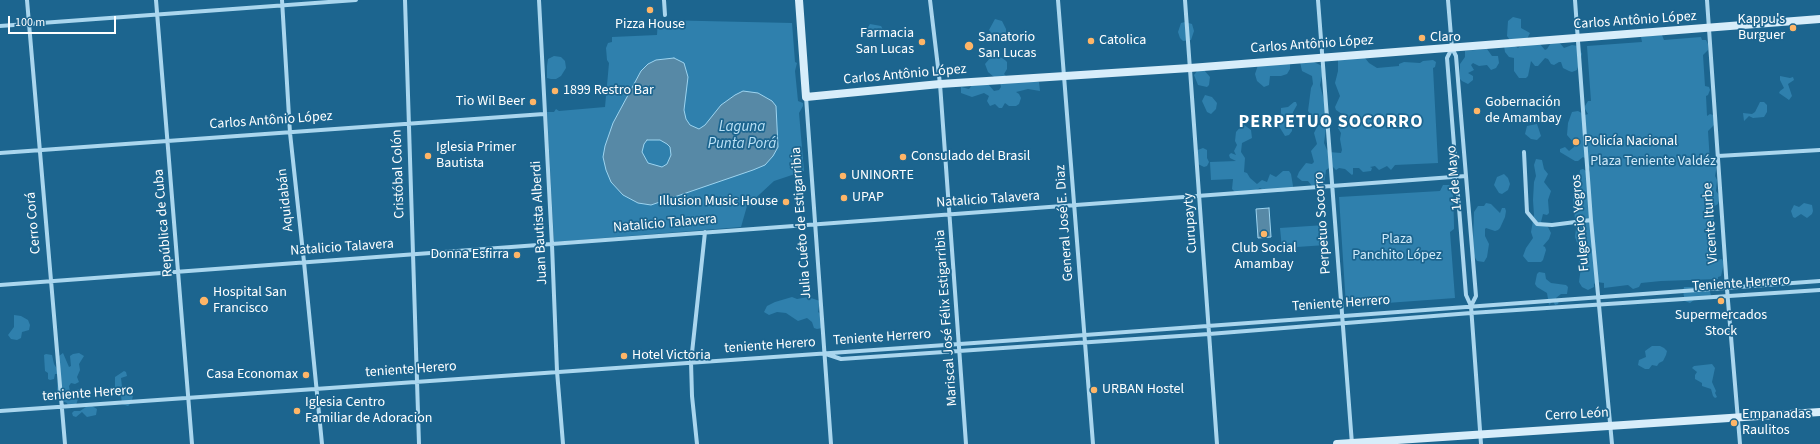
<!DOCTYPE html>
<meta charset="utf-8">
<style>
body{margin:0}
#map{position:relative;width:1820px;height:444px;overflow:hidden;background:#1c658f;font-family:"Source Sans 3",sans-serif}
canvas{display:block}
.scale{position:absolute;left:8px;top:16px;width:108px;height:18px;box-sizing:border-box;border:2px solid #fff;border-top:0;padding-left:5px;font-size:12px;line-height:14px;white-space:nowrap;color:#fff;-webkit-text-stroke:3px #1c658f;paint-order:stroke}
</style>
<div id="map">
<canvas width="1820" height="444"></canvas>
<div class="scale">100 m</div>
</div>
<script>
const g = document.querySelector('canvas').getContext('2d');
g.lineJoin = 'round';
function fillPath(path, color) { g.fillStyle = color; g.fill(path, 'evenodd'); }
const toPath = rows => new Path2D(rows.map(r => 'M' + r).join(''));
function strokePath(path, color, width, dash) { g.strokeStyle = color; g.lineWidth = width; g.lineCap = dash ? 'butt' : 'round'; g.setLineDash(dash || []); g.stroke(path); }
function write(font, color, halo, rows, align = 'center') {
  g.font = font + ' "Source Sans 3",sans-serif'; g.lineWidth = 3.5; g.setLineDash([]); g.textBaseline = 'middle'; g.strokeStyle = halo; g.fillStyle = color; for (const [text, x, y, turn = 0] of rows) {
    g.save(); g.translate(x, y); g.rotate((+turn || 0) * Math.PI / 180); g.textAlign = isNaN(turn) ? turn : align; if (halo) g.strokeText(text, 0, 0); g.fillText(text, 0, 0); g.restore();
  }
}
fillPath(toPath([
 [1513,17,1521,19,1521,28,1530,33,1527,39,1510,40,1507,36,1508,21],
 [995,19,1002,21,1006,29,1006,33,1002,37,994,36,989,30],
 [658,20,792,23,795,62,797,63,795,71,798,101,803,103,803,106,799,113,804,171,774,181,747,206,741,227,554,242,547,112,554,112,556,109,559,111,605,107,609,63,607,60,606,48,608,43,612,42,612,37,657,35],
 [1185,22,1192,24,1194,31,1191,40,1183,41,1180,38,1178,32,1181,23],
 [870,24,881,26,885,33,884,35,878,33,877,36,873,38,868,36,867,29],
 [1662,35,1664,40,1701,37,1702,40,1706,40,1708,44,1708,50,1703,55,1705,86,1709,87,1710,90,1708,95,1706,96,1707,116,1710,114,1713,115,1715,124,1708,131,1710,162,1717,165,1715,176,1717,180,1716,191,1719,195,1719,201,1718,204,1713,207,1717,260,1722,259,1724,263,1721,276,1718,277,1718,279,1661,281,1641,283,1639,287,1633,289,1628,285,1604,288,1604,283,1597,282,1594,284,1594,287,1588,290,1582,287,1579,282,1581,267,1579,262,1579,248,1575,237,1576,228,1573,201,1574,189,1579,178,1580,170,1583,169,1589,173,1590,170,1586,159,1583,157,1578,161,1575,161,1560,152,1560,149,1565,147,1569,151,1574,147,1573,142,1567,135,1568,123,1572,112,1578,111,1585,115,1588,114,1585,109,1585,106,1588,101,1591,101,1587,46,1642,42,1641,37],
 [1552,41,1558,41,1564,48,1572,45,1578,46,1582,54,1577,70,1572,72,1569,71,1563,68,1561,62,1559,62,1554,65,1551,64,1548,59,1545,58,1538,66,1535,66,1531,61,1528,76,1526,78,1519,78,1514,71,1514,58,1509,57,1505,52,1504,46,1513,45,1518,48,1525,42,1539,43,1545,50,1547,49],
 [1487,49,1492,56,1498,56,1499,63,1496,68,1491,70,1487,65,1479,66,1473,63,1471,65,1474,70,1468,73,1473,76,1473,80,1468,84,1462,81,1460,79,1460,64,1465,57,1465,51],
 [997,55,1005,60,1007,62,1007,69,1004,74,1006,76,1039,82,1040,91,1028,89,1016,92,1019,94,1021,98,1019,104,1016,106,1009,106,1005,103,1002,108,999,108,995,104,990,106,987,101,989,96,984,93,972,97,961,93,961,87,969,89,973,84,988,84,994,91,999,90,1001,87,1000,82,988,72,985,64,991,57],
 [554,56,561,57,565,61,566,68,561,76,556,79,551,79,547,78,547,66,548,59],
 [1365,58,1369,63,1377,68,1399,66,1399,64,1404,62,1420,63,1423,61,1433,60,1436,62,1435,67,1433,68,1438,163,1395,165,1391,170,1387,166,1379,170,1375,166,1370,167,1372,168,1371,171,1363,172,1359,168,1353,168,1353,174,1352,175,1345,169,1339,168,1336,170,1332,166,1326,170,1324,185,1312,186,1308,181,1302,181,1297,177,1299,172,1306,163,1312,164,1314,162,1311,151,1317,144,1314,133,1318,125,1321,125,1326,128,1324,143,1327,150,1329,152,1341,153,1342,150,1340,139,1341,133,1338,128,1338,125,1342,123,1342,114,1336,110,1335,107,1340,96,1335,83,1338,71,1338,59],
 [1259,62,1290,64,1290,69,1287,74,1281,76,1270,76,1269,85,1264,87,1257,81,1255,74],
 [1300,62,1314,62,1322,66,1322,76,1320,85,1327,112,1320,119,1314,119,1308,111,1311,88,1313,84,1312,76,1302,71],
 [1204,70,1210,77,1209,85,1207,87,1198,85,1194,75,1197,71],
 [1780,76,1790,78,1793,77,1794,80,1788,84,1792,96,1789,100,1779,93,1780,91,1784,88,1780,80],
 [1205,95,1212,97,1217,103,1216,109,1211,114,1207,112,1202,101],
 [1294,102,1296,102,1297,105,1293,112,1292,131,1289,135,1285,136,1277,123,1281,117,1281,108,1288,107],
 [1760,102,1764,102,1767,105,1767,112,1764,117,1753,118,1749,116,1744,121,1743,113,1752,114,1755,112],
 [1243,124,1251,130,1252,138,1242,143,1241,152,1245,158,1244,172,1247,173,1250,178,1257,184,1262,180,1267,182,1270,174,1276,177,1283,171,1289,171,1291,174,1293,186,1292,189,1283,192,1268,192,1260,188,1249,194,1242,195,1236,193,1232,189,1233,179,1211,180,1210,162,1236,161,1230,158,1229,155,1231,153,1236,155,1234,151,1237,145,1235,141,1236,132],
 [1537,124,1541,136,1537,140,1531,139,1525,134,1527,126],
 [1203,148,1207,150,1207,158,1209,162,1207,166,1204,167,1198,164,1195,151],
 [1536,159,1542,160,1544,169,1548,174,1544,182,1551,191,1548,200,1549,213,1547,215,1543,214,1541,222,1548,227,1551,233,1549,239,1543,246,1545,247,1546,250,1543,260,1541,262,1528,262,1523,256,1526,248,1533,238,1531,232,1534,215,1533,200,1534,182,1536,176,1534,165],
 [1504,174,1508,178,1510,184,1508,190,1502,194,1499,193,1494,185,1497,177],
 [1443,185,1449,185,1453,190,1454,225,1454,229,1450,232,1455,298,1346,306,1339,197,1440,191],
 [1486,203,1491,204,1500,213,1502,208,1505,208,1506,211,1505,217,1500,228,1498,230,1495,231,1486,228,1485,229,1485,236,1489,244,1487,257,1484,262,1477,261,1474,256,1473,243,1474,212,1478,206,1484,206],
 [1804,203,1812,205,1813,211,1812,214,1807,218,1801,214,1795,218,1793,217,1791,211,1794,205,1799,207],
 [1325,225,1326,245,1282,248,1280,228],
 [1539,272,1545,273,1546,279,1551,283,1566,285,1568,287,1567,294,1561,294,1556,298,1556,301,1559,301,1558,304,1555,305,1553,301,1549,305,1547,293,1537,287,1535,284,1537,274],
 [1704,284,1709,289,1711,295,1709,299,1694,300,1690,303,1685,301,1683,292,1684,287,1696,287],
 [792,297,797,299,808,297,820,301,818,312,824,317,822,328,817,329,814,328,812,322,807,318,798,321,786,313,777,312,769,315,764,312,767,306,775,302],
 [14,315,21,316,28,320,30,325,29,330,22,332,21,338,17,340,11,339,8,335,14,327],
 [1652,346,1660,346,1664,348,1667,351,1666,355,1663,361,1659,363,1657,366,1652,365,1649,369,1645,369,1638,365,1639,360,1646,357,1645,351],
 [63,353,69,367,71,366,70,356,73,354,79,353,84,356,79,364,80,370,77,377,79,382,75,384,71,383,69,386,70,392,79,389,79,396,76,405,68,406,67,403,60,400,57,391,58,374,55,374,54,379,50,380,48,379,48,373,45,371,44,355,46,354,52,355,54,364,57,369,59,356],
 [1712,364,1715,368,1712,382,1716,391,1715,393,1717,397,1715,398,1713,396,1711,389,1702,386,1702,383,1695,379,1695,375,1697,372,1692,368,1694,366],
 [124,371,126,372,127,376,121,378,122,387,124,391,133,396,131,403,128,406,122,404,121,396,116,393,115,386,115,377],
 [92,406,97,409,96,415,87,417,82,412,76,417,73,416,72,413,74,411,80,411,86,407]
]), '#2f80ad');
const water = toPath([
 [674,58,684,63,688,77,684,110,686,119,690,125,699,129,705,125,721,105,735,95,743,91,758,93,772,101,776,106,778,147,773,156,765,165,753,170,651,205,638,203,623,195,611,182,606,170,603,157,605,146,613,123,641,71,648,64,656,60,674,58],
 [647,140,660,140,667,144,670,147,671,155,667,164,662,167,648,163,642,152,644,144,647,140],
 [1269,208,1271,237,1258,238,1256,209,1269,208]
]);
fillPath(water, '#5789a6');
strokePath(water, '#9dd4f0', 1);
strokePath(toPath([
 [27,0,65,444],
 [156,0,192,444],
 [282,0,290,133,304,262,322,444],
 [405,0,419,444],
 [539,0,552,245,557,371,563,444],
 [664,0,665,15],
 [930,0,940,84,966,444],
 [1058,0,1093,444],
 [1185,0,1217,444],
 [1318,0,1352,444],
 [1448,0,1452,48,1456,56,1476,296,1471,306,1466,295,1447,58,1452,48],
 [1575,0,1591,220,1612,444],
 [1707,0,1727,289,1740,444],
 [0,26,356,0],
 [806,97,831,444],
 [1524,152,1527,212,1537,224,1552,225,1591,220],
 [0,153,544,114],
 [1718,156,1820,150],
 [0,285,1466,176],
 [1471,306,1481,444],
 [826,354,841,359,1209,334,1471,313,1820,290],
 [0,411,1017,340,1820,281],
 [697,444,692,396,691,362,705,232]
]), '#aad6ee', 4);
strokePath(toPath([
 [799,0,806,97,940,84,1190,68,1820,19],
 [1337,444,1820,412]
]), '#d7edfa', 8);
for (const [x, y, r, color] of [
 [650,10,4,"#feb567"],
 [1793,28,4,"#feb567"],
 [1422,38,4,"#feb567"],
 [1091,41,4,"#feb567"],
 [922,42,4,"#feb567"],
 [969,46,5,"#feb567"],
 [555,91,4,"#feb567"],
 [533,102,4,"#feb567"],
 [1477,111,4,"#feb567"],
 [1576,142,4,"#feb567"],
 [428,156,4,"#feb567"],
 [903,157,4,"#feb567"],
 [843,176,4,"#feb567"],
 [844,198,4,"#feb567"],
 [786,202,4,"#feb567"],
 [1264,234,4,"#feb567"],
 [517,255,4,"#feb567"],
 [204,301,5,"#feb567"],
 [1721,301,4,"#feb567"],
 [624,356,4,"#feb567"],
 [306,375,4,"#feb567"],
 [1094,390,4,"#feb567"],
 [297,411,4,"#feb567"],
 [1734,423,4,"#feb567"]
]) { const dot = new Path2D(); dot.arc(x, y, r, 0, 2 * Math.PI); g.fillStyle = color; g.fill(dot); strokePath(dot, '#1c658f', 1.5); }
write('14px', '#fff', '#1c658f', [
 ["Kappu's",1785,20,"right"],
 ["Burguer",1785,36,"right"],
 ["Pizza House",650,25,"center"],
 ["Farmacia",914,34,"right"],
 ["San Lucas",914,50,"right"],
 ["Sanatorio",978,38],
 ["San Lucas",978,54],
 ["Claro",1430,38],
 ["Catolica",1099,41],
 ["1899 Restro Bar",563,91],
 ["Tio Wil Beer",525,102,"right"],
 ["Gobernación",1485,103],
 ["de Amambay",1485,119],
 ["Policía Nacional",1584,142],
 ["Iglesia Primer",436,148],
 ["Bautista",436,164],
 ["Consulado del Brasil",911,157],
 ["UNINORTE",851,176],
 ["UPAP",852,198],
 ["Illusion Music House",778,202,"right"],
 ["Club Social",1264,249,"center"],
 ["Amambay",1264,265,"center"],
 ["Donna Esfirra",509,255,"right"],
 ["Hospital San",213,293],
 ["Francisco",213,309],
 ["Supermercados",1721,316,"center"],
 ["Stock",1721,332,"center"],
 ["Hotel Victoria",632,356],
 ["Casa Economax",298,375,"right"],
 ["URBAN Hostel",1102,390],
 ["Iglesia Centro",305,403],
 ["Familiar de Adoracion",305,419],
 ["Empanadas",1742,415],
 ["Raulitos",1742,431]
], 'left');
write('14px', '#fff', '#1c658f', [
 ["Carlos Antônio López",1635,21,-4],
 ["Carlos Antônio López",1312,45,-4],
 ["Carlos Antônio López",905,75,-5],
 ["Carlos Antônio López",271,121,-4],
 ["Cristóbal Colón",399,174,-92],
 ["14 de Mayo",1455,178,-95],
 ["Aquidabán",286,200,-96],
 ["Natalicio Talavera",988,200,-4],
 ["Cerro Corá",34,223,-95],
 ["República de Cuba",164,223,-95],
 ["Juan Bautista Alberdi",540,223,-93],
 ["Julia Cuéto de Estigarribia",802,223,-94],
 ["General José E. Diaz",1065,223,-94],
 ["Curupayty",1191,223,-94],
 ["Perpetuo Socorro",1323,223,-94],
 ["Fulgencio Yegros",1581,223,-95],
 ["Vicente Iturbe",1711,223,-94],
 ["Natalicio Talavera",665,224,-5],
 ["Natalicio Talavera",342,248,-4],
 ["Teniente Herrero",1741,284,-4],
 ["Teniente Herrero",1341,304,-4],
 ["Mariscal José Félix Estigarribia",947,318,-94],
 ["Teniente Herrero",882,338,-4],
 ["teniente Herero",770,346,-4],
 ["teniente Herero",411,370,-4],
 ["teniente Herero",88,394,-4],
 ["Cerro León",1577,415,-3]
]);
write('14px', '#d0ebfa', '#1c658f', [
 ["Plaza Teniente Valdéz",1653,162],
 ["Plaza",1397,240],
 ["Panchito López",1397,256]
]);
write('italic 15px', '#bae1f6', '#1c658f', [
 ["Laguna",742,128],
 ["Punta Porá",742,145]
]);
g.letterSpacing = '1px';
write('bold 18px', '#fff', '#1c658f', [
 ["PERPETUO SOCORRO",1331,123]
]);
g.letterSpacing = '0px';
</script>
